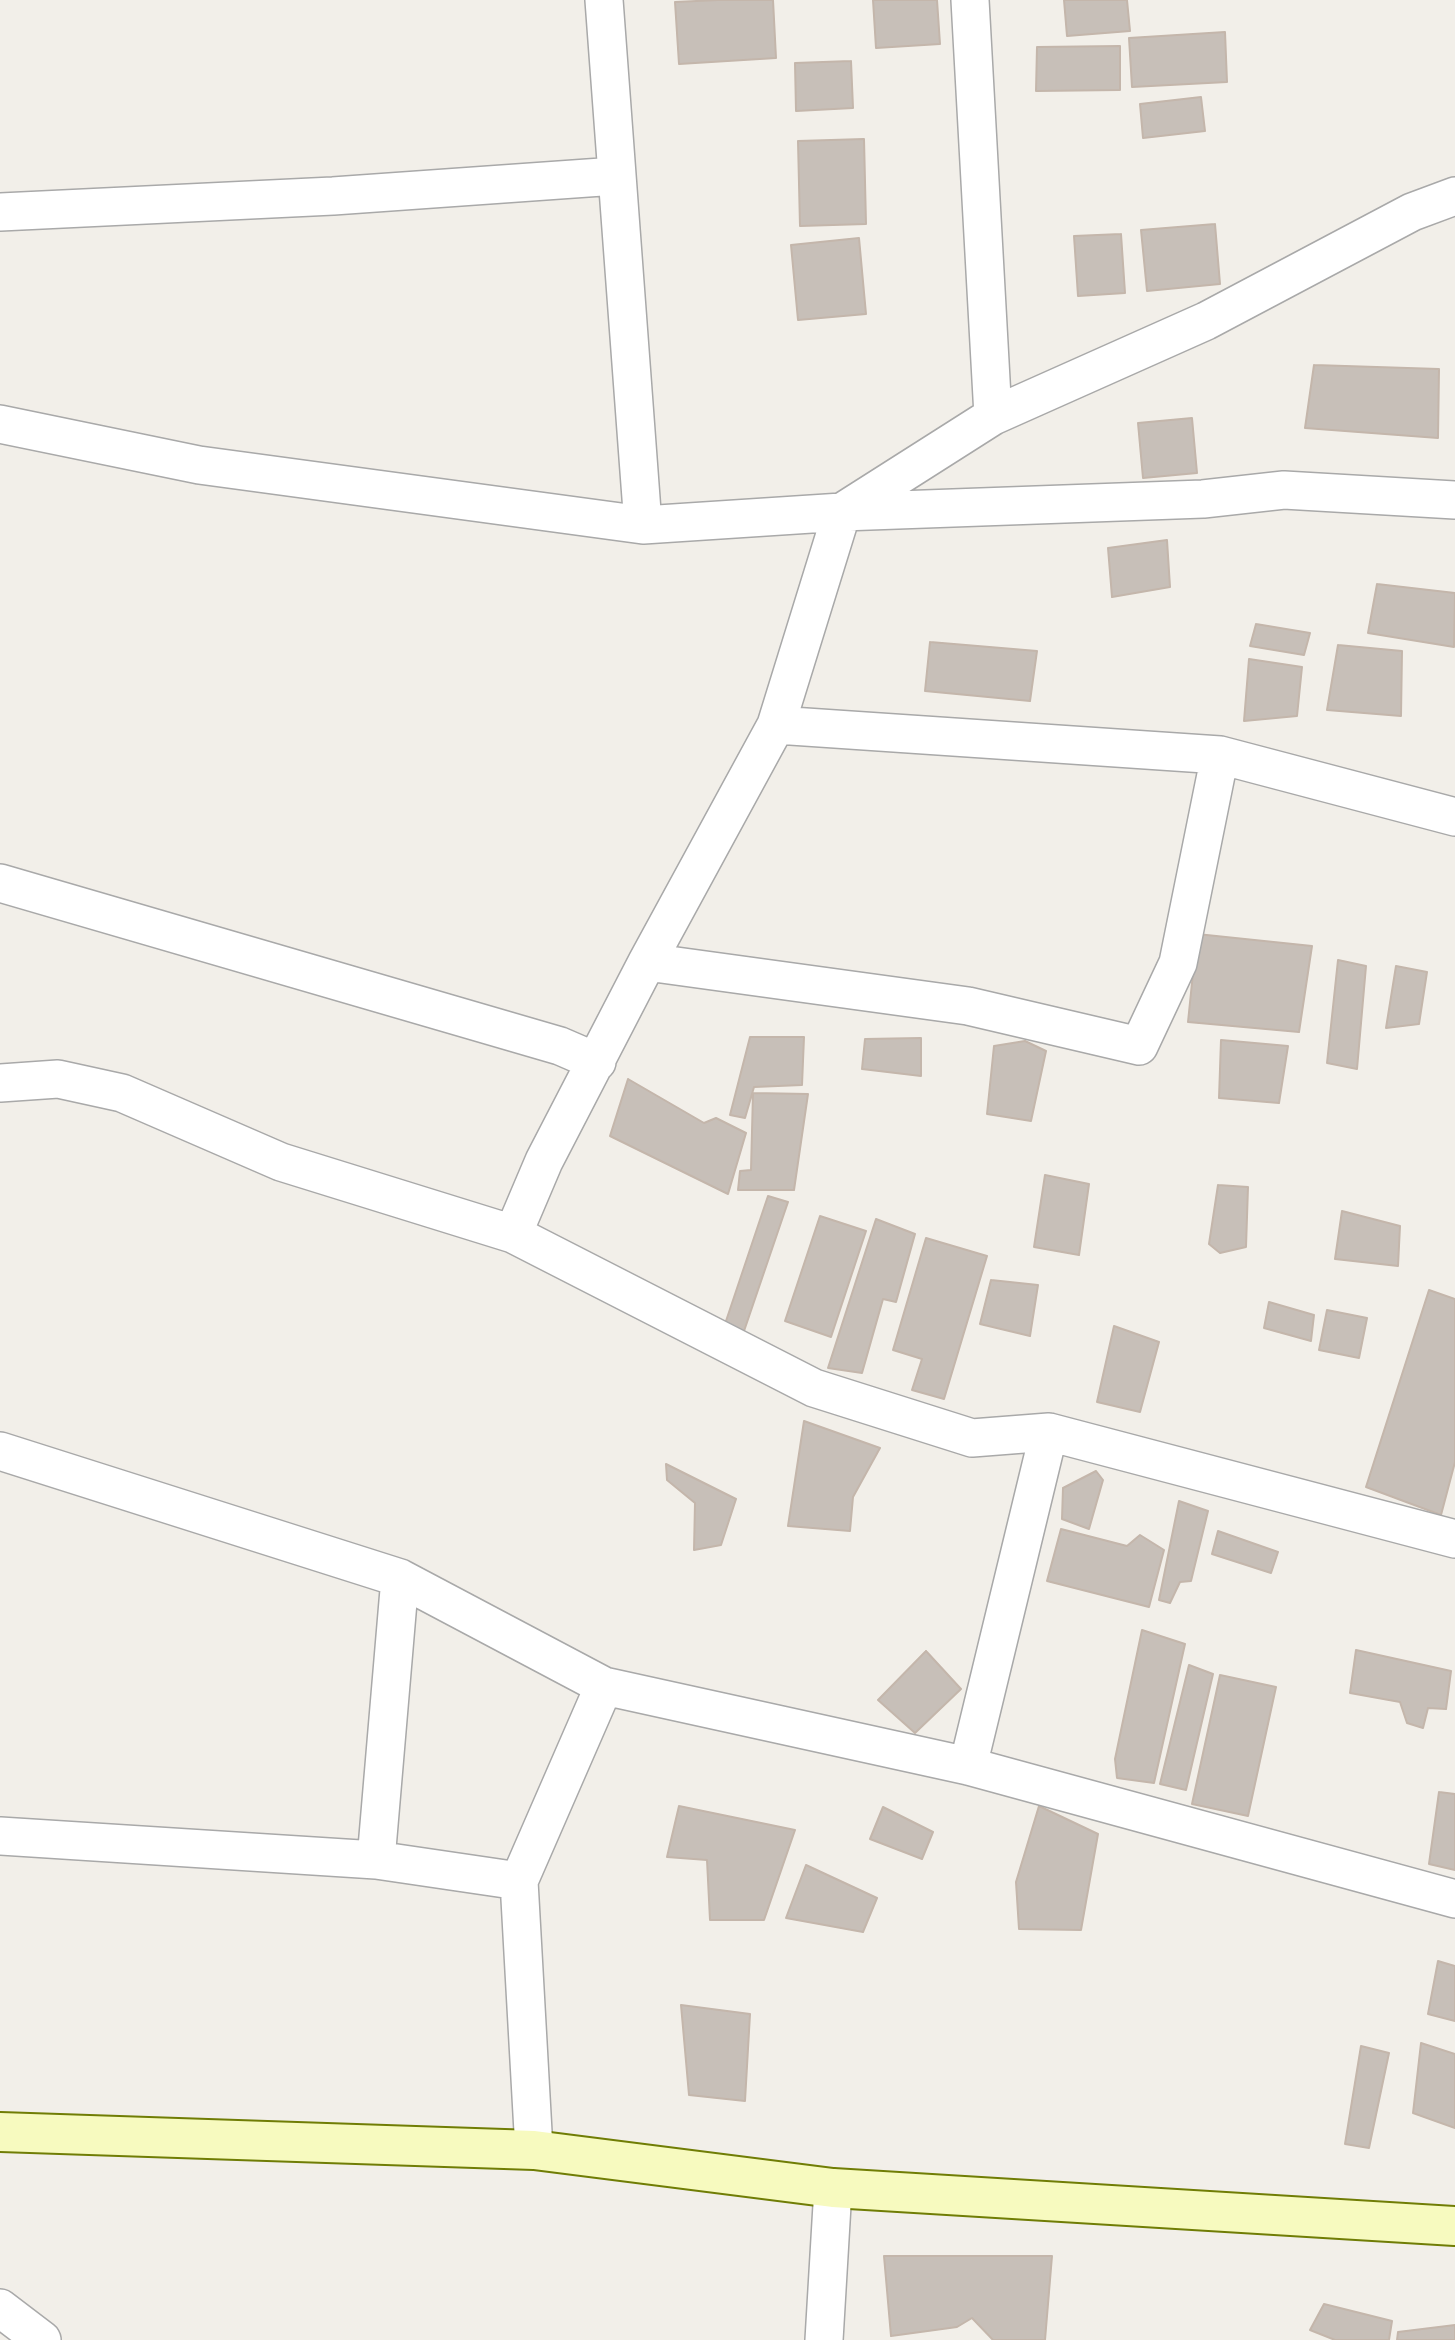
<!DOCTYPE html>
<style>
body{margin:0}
canvas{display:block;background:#f2efe9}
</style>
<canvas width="1455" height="2340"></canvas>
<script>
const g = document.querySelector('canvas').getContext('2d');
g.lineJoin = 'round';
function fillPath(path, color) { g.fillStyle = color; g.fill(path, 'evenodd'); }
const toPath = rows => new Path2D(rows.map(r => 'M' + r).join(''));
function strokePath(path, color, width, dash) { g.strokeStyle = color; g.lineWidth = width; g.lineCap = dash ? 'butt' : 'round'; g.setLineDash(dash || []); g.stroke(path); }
const building = toPath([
 [718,0,773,0,776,58,679,64,675,2,718,0],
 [873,0,937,0,940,44,876,48,873,0],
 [1064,0,1127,0,1130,31,1067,36,1064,0],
 [1225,32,1227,82,1132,87,1129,38,1225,32],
 [1120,46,1120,90,1036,91,1037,47,1120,46],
 [851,61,853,108,796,111,795,63,851,61],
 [1201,97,1205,131,1143,138,1140,104,1201,97],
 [864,139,866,224,800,226,798,141,864,139],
 [1215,224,1220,284,1147,291,1141,230,1215,224],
 [1121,234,1125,293,1078,296,1074,236,1121,234],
 [859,238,866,314,798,320,791,245,859,238],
 [1314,365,1439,369,1438,438,1305,428,1314,365],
 [1192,418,1197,473,1143,478,1138,423,1192,418],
 [1167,540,1170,587,1112,597,1108,548,1167,540],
 [1377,584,1455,593,1454,647,1368,633,1377,584],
 [1256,624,1310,633,1304,655,1250,646,1256,624],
 [930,642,1037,651,1030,701,925,691,930,642],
 [1338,645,1402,651,1401,716,1327,710,1338,645],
 [1249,659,1302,667,1297,716,1244,721,1249,659],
 [1197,934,1312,946,1299,1032,1188,1022,1197,934],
 [1338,960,1366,966,1357,1069,1327,1063,1338,960],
 [1396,966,1427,972,1419,1024,1386,1028,1396,966],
 [750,1037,804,1037,802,1085,754,1087,745,1118,730,1115,750,1037],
 [921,1038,921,1076,862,1069,865,1039,921,1038],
 [1221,1040,1288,1046,1279,1103,1219,1098,1221,1040],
 [1025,1041,1046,1051,1031,1121,987,1114,994,1046,1025,1041],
 [628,1079,704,1123,716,1118,746,1133,728,1194,610,1136,628,1079],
 [753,1093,808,1094,794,1190,738,1190,740,1171,751,1170,753,1093],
 [1045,1175,1089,1184,1079,1255,1034,1247,1045,1175],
 [1218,1185,1248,1187,1246,1247,1220,1253,1209,1244,1218,1185],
 [768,1196,788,1202,743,1334,724,1327,768,1196],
 [1342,1211,1400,1226,1398,1266,1335,1259,1342,1211],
 [820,1216,866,1231,831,1337,785,1321,820,1216],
 [876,1219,915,1234,896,1302,883,1299,862,1373,828,1368,876,1219],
 [926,1238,987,1256,944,1399,912,1390,922,1359,893,1350,926,1238],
 [991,1280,1038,1285,1030,1336,980,1324,991,1280],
 [1429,1290,1455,1299,1455,1462,1441,1515,1366,1487,1429,1290],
 [1269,1302,1314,1315,1311,1341,1264,1328,1269,1302],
 [1327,1310,1367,1318,1359,1358,1319,1350,1327,1310],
 [1114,1326,1159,1342,1140,1412,1097,1402,1114,1326],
 [804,1421,880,1448,853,1497,850,1531,788,1526,804,1421],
 [666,1464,736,1499,721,1545,694,1550,695,1503,667,1480,666,1464],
 [1096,1471,1103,1480,1089,1529,1062,1519,1063,1488,1096,1471],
 [1179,1501,1208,1511,1191,1581,1180,1582,1170,1603,1159,1600,1179,1501],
 [1061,1529,1127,1546,1140,1535,1164,1550,1149,1607,1047,1581,1061,1529],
 [1218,1531,1278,1552,1271,1573,1212,1554,1218,1531],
 [1142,1630,1185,1644,1154,1783,1117,1778,1115,1759,1142,1630],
 [1356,1650,1451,1671,1446,1709,1428,1708,1423,1728,1407,1723,1400,1702,1350,1693,1356,1650],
 [926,1651,961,1689,915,1733,878,1700,926,1651],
 [1189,1665,1213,1674,1186,1790,1160,1784,1189,1665],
 [1220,1675,1276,1687,1248,1816,1192,1804,1220,1675],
 [1439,1792,1455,1794,1455,1870,1429,1864,1439,1792],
 [679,1806,795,1830,764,1920,710,1920,707,1860,667,1857,679,1806],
 [1039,1806,1098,1834,1081,1930,1019,1929,1016,1882,1039,1806],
 [883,1807,933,1832,922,1859,870,1839,883,1807],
 [806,1865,877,1898,863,1932,786,1918,806,1865],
 [1438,1961,1455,1966,1455,2021,1428,2014,1438,1961],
 [681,2005,750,2014,745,2101,689,2095,681,2005],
 [1421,2043,1455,2054,1455,2128,1413,2113,1421,2043],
 [1361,2046,1389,2053,1369,2148,1345,2144,1361,2046],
 [884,2256,1052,2256,1045,2340,993,2340,972,2318,957,2327,891,2336,884,2256],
 [1324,2304,1392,2321,1389,2340,1335,2340,1310,2330,1324,2304],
 [1455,2325,1455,2340,1397,2340,1398,2332,1455,2325]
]);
fillPath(building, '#c7bfb8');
strokePath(building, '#c4b6ab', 2);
const minor = toPath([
 [604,0,643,525],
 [970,0,993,416],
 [0,212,333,196,616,176],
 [0,424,199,465,643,525,842,512,1203,499,1284,490,1455,500],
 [776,725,1220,755,1455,817],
 [0,883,560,1046,597,1062],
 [647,962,968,1006,1139,1046,1178,963,1220,755],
 [0,1083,58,1079,122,1093,281,1162,513,1234,814,1388,972,1438,1049,1432,1455,1539],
 [513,1234,544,1161,647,962,776,725,842,512,993,416,1206,321,1412,212,1455,196],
 [0,1451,400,1578,604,1686,968,1766,1455,1899],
 [968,1766,1049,1432],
 [0,1836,376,1860,519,1881],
 [376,1860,400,1578],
 [534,2150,519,1881,604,1686],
 [0,2308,42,2340],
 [824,2340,833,2188]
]);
const secondary = toPath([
 [0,2132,534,2150,833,2188,1455,2226]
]);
strokePath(minor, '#a9a9a9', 40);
strokePath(secondary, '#707d05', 42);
strokePath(minor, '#fff', 37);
strokePath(secondary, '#f7fabf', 38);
</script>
